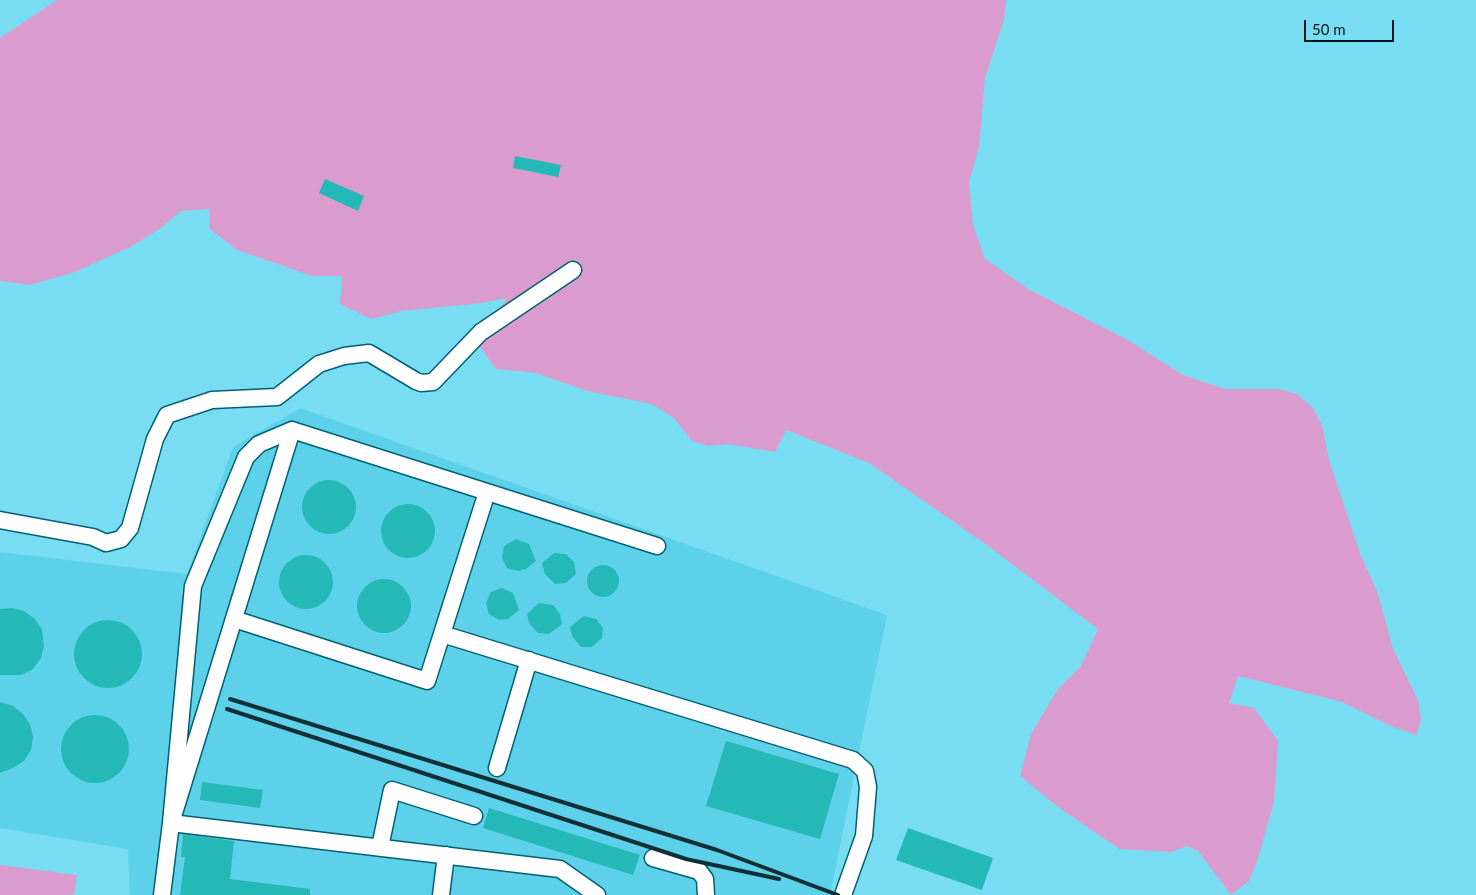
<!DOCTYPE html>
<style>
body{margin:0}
#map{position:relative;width:1476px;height:895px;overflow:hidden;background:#78ddf3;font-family:Lato,sans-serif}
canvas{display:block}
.scale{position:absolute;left:1304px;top:20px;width:90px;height:22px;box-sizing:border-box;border:2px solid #03181c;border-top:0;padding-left:6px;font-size:15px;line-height:18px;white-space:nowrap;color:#03181c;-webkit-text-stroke:4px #78ddf3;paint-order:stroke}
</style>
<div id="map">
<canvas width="1476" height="895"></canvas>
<div class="scale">50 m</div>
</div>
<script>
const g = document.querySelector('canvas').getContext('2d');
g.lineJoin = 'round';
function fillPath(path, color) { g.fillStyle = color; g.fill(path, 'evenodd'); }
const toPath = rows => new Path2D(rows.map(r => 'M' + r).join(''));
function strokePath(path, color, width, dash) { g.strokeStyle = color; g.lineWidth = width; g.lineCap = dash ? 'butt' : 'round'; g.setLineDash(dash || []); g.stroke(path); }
fillPath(toPath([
 [300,408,887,615,830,895,130,895,128,849,0,828,0,552,187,574,233,447]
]), '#5dd1ea');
fillPath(toPath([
 [57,0,1006,0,1004,20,985,78,979,147,969,182,973,225,985,259,1030,290,1128,340,1183,375,1225,389,1280,389,1297,394,1313,408,1322,425,1329,460,1361,556,1377,591,1393,649,1418,700,1421,718,1417,735,1393,727,1342,702,1238,676,1229,703,1254,708,1278,741,1274,802,1258,858,1249,881,1231,895,1198,851,1187,846,1171,852,1119,849,1058,807,1020,776,1031,734,1058,689,1081,666,1098,629,987,545,869,463,786,430,775,452,728,444,708,446,692,441,674,418,652,404,587,391,536,373,496,369,478,344,507,298,482,303,401,311,371,319,340,304,342,276,312,276,237,250,210,229,209,209,181,211,158,230,130,247,75,272,30,285,0,281,0,38],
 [0,865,77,875,74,895,0,895]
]), '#da9bce');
fillPath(toPath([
 [515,156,561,165,558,177,513,168],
 [325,179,364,196,358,211,319,193],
 '302 507a27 27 0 1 1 54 0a27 27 0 1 1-54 0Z',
 '381 531a27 27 0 1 1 54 0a27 27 0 1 1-54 0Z',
 [516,539,529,544,536,561,526,569,519,571,507,568,502,558,504,546],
 [554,553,566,554,574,562,576,574,566,583,555,584,545,574,542,563],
 '279 582a27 27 0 1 1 54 0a27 27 0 1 1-54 0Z',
 '587 581a16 16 0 1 1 32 0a16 16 0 1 1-32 0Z',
 '357 606a27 27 0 1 1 54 0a27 27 0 1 1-54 0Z',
 [502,588,513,593,519,610,508,619,499,620,489,614,486,603,491,592],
 [539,603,553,605,560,614,562,624,549,634,538,633,529,623,527,614],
 [0,609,12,608,24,611,35,619,42,629,44,646,41,658,33,669,21,675,0,675],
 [584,616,596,619,603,628,602,638,592,647,581,647,572,636,570,627],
 '74 654a34 34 0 1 1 68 0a34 34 0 1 1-68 0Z',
 [0,702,13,706,23,714,30,724,33,737,31,750,24,761,13,768,0,773],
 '61 749a34 34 0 1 1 68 0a34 34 0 1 1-68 0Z',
 [726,741,839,774,820,839,706,806],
 [202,782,263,790,260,808,200,800],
 [489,808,640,855,633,875,483,828],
 [908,828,993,858,982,890,896,860],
 [183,834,234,841,230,879,310,889,310,895,180,895,185,857,181,857]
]), '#24b9b7');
const minor = toPath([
 [292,430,657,546],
 [0,520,93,537,106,543,121,539,130,528,155,439,167,415,212,400,277,397,319,364,344,356,369,353,416,381,421,383,433,382,481,332,573,270],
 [234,619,427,681,487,492],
 [442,634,853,760,865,771,868,787,864,836,843,895],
 [497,768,529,660],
 [171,823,560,869,597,895],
 [380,847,392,790,474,816],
 [653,858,699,871,705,879,706,895],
 [162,895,171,823,193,586,246,457,259,444,292,430,171,823],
 [441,895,446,855]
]);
strokePath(minor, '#016171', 19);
strokePath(minor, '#fff', 16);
strokePath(toPath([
 [230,699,717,850,838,895],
 [227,709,686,859,779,879]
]), '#113036', 4);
</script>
